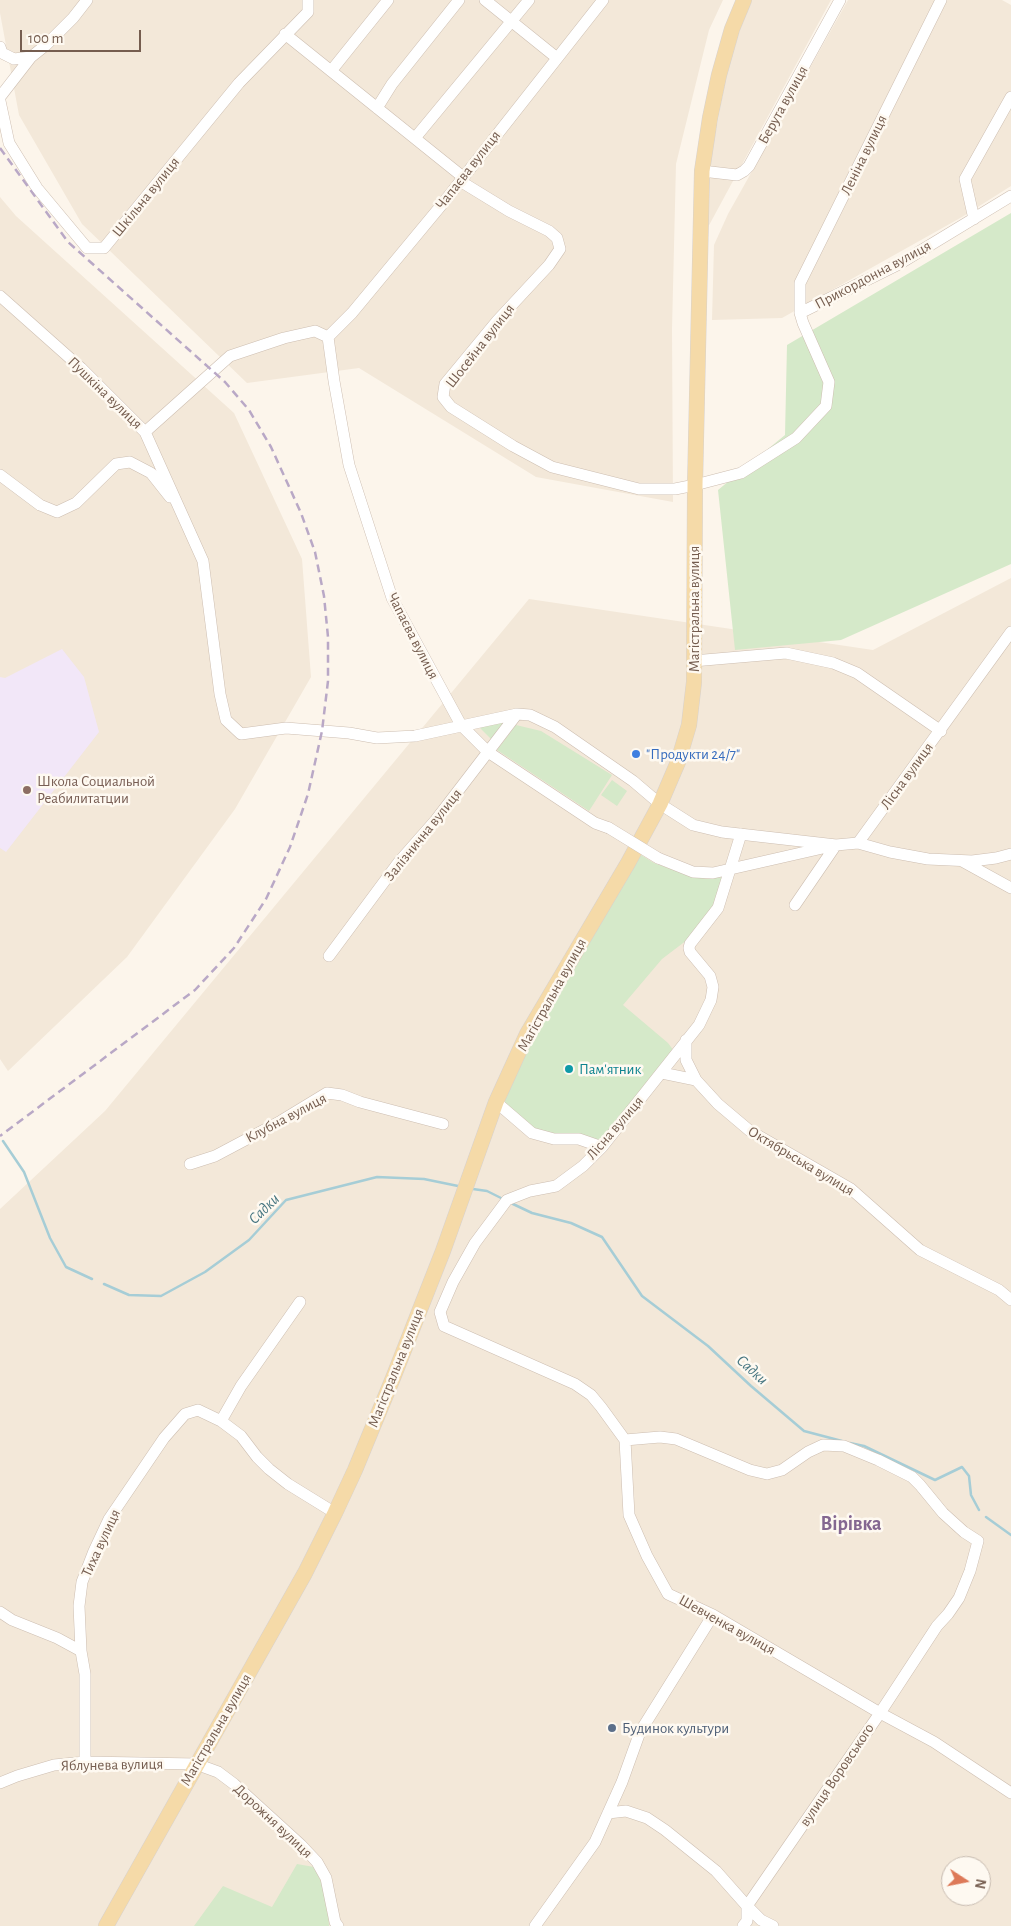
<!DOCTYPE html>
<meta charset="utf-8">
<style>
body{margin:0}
#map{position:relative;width:1011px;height:1926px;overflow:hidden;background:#fcf5eb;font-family:"Alegreya Sans",sans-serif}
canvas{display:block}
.north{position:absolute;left:941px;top:1856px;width:50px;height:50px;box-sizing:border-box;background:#fef9f1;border:1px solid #c7bbb0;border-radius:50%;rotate:101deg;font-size:14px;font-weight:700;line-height:20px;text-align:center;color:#755d4f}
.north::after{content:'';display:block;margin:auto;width:18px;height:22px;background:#dd7958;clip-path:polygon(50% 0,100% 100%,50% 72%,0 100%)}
.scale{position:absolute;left:20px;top:30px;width:121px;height:22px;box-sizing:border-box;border:2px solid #755d4f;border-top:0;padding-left:6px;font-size:15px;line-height:18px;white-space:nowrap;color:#755d4f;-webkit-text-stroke:4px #fef9f1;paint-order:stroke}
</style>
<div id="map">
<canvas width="1011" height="1926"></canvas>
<div class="north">N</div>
<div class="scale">100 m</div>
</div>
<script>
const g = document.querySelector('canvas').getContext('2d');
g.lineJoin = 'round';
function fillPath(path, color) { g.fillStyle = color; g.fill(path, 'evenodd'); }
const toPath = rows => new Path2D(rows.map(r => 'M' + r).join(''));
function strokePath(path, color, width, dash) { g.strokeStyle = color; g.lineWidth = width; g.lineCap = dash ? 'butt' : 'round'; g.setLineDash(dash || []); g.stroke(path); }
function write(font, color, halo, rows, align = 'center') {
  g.font = font + ' "Alegreya Sans",sans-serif'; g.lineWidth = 5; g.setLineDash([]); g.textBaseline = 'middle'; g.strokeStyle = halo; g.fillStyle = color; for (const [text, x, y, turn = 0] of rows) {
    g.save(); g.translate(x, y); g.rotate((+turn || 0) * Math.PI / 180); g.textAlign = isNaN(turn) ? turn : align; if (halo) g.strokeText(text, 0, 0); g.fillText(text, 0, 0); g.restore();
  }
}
fillPath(toPath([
 [0,0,723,0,709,30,676,164,672,329,673,502,536,477,359,368,247,383,82,224,19,115,0,13],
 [752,0,831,0,707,229,709,167,726,77,739,32],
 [848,0,1002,0,1011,5,1011,186,962,217,782,318,712,320,714,245,728,214],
 [0,197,16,216,234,413,302,559,311,677,235,809,127,957,8,1071,0,1059],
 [1011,578,1011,1926,0,1926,0,1209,105,1111,529,599,873,650],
 [951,1866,981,1866,981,1896,951,1896]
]), '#f3e8d9');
fillPath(toPath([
 [62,649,84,677,99,732,6,852,0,848,0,677,5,678]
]), '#f2e7f8');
fillPath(toPath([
 [1011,213,1011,564,841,640,735,650,718,490,785,435,787,345],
 [509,719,492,740,476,724],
 [516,725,541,731,612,775,589,811,497,750],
 [612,780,627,791,617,806,601,795],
 [641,855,654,863,690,876,708,879,722,877,713,906,687,940,662,959,623,1005,668,1043,674,1051,598,1143,535,1130,502,1101,533,1037],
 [297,1864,314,1867,327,1894,329,1926,194,1926,223,1886,272,1907]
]), '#d5e9c9');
strokePath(toPath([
 [3,1141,24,1172,50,1238,66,1267,92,1279],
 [473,1189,487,1191,501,1198],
 [513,1204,532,1213,571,1223,602,1237,642,1296,708,1346,751,1386,804,1431,842,1441],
 [104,1284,129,1295,161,1296,205,1272,249,1240,286,1200,377,1177,424,1179,458,1186],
 [850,1443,864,1446,935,1480,962,1467,969,1476,971,1495,979,1510],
 [986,1517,1011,1535]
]), '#a6cdd6', 2.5);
const minor = toPath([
 [485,0,557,58],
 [603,0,444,202,352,313,328,337,334,381,349,465,392,598,461,725,488,752,595,823,609,828],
 [285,34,463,177],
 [0,47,2,53,14,59,31,57,46,45,73,18,87,0],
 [331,71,388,0],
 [0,97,31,57],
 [0,101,9,143,37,188,87,248,104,248,239,83,308,12,308,0],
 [377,108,392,84,459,0],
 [415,138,529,0],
 [702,171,737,175,744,171,749,166,840,0],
 [460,181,509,211,549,231,557,238,560,249,549,265,497,321,445,384,443,397,451,407,513,446,552,467,639,489,675,489,695,485,741,473,796,438,826,406,829,382,803,323,800,313,899,264,1011,196],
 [974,219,965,179,1011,97],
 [0,296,81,368,145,432,203,561,220,694,226,720,241,734,286,728,349,733,377,738,415,736,517,714,530,715,555,727,633,781,660,804,693,825,722,832,836,845],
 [800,313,800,283,941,0],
 [145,432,230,356,284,338,315,331,328,337],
 [0,475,40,505,57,512,76,503,116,464,130,462,151,473,170,497],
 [693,661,786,653,833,663,857,673,941,731],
 [741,834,718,908,690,944,689,948,690,952,710,976,713,987,711,1000,699,1025,602,1147,583,1166,556,1186,530,1191,507,1200,475,1243,453,1282,440,1312,444,1326,575,1384,591,1395,601,1407,625,1440,629,1515,647,1556,668,1594,713,1615,880,1713,934,1742,1011,1793],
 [858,843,890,852,928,859,972,861,996,858,1011,854],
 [658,858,693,872,713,873,836,845,858,843,1011,632],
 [962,861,1011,888],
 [795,905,836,845],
 [329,956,398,863,435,821,517,714],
 [662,1073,696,1080,686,1060,686,1040],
 [696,1080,718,1104,750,1131,851,1189,920,1250,999,1290,1011,1300],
 [496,1102,532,1133,554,1139,579,1139,602,1147],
 [190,1164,215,1156,281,1121,327,1093,342,1095,360,1102,443,1124],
 [221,1421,241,1386,300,1302],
 [625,1440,660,1437,676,1439,750,1470,767,1474,782,1470,808,1452,823,1445,844,1446,878,1460,912,1477,920,1485,943,1513,964,1532,978,1541,970,1571,959,1598,948,1614,937,1626,880,1713,747,1906,747,1921,743,1926],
 [0,1612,12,1620,57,1638,81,1651],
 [85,1762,85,1674,81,1651,79,1606,82,1582,94,1551,109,1519,164,1438,185,1414,198,1410,221,1421,241,1436,257,1457,269,1469,288,1484,335,1513],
 [0,1783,17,1776,54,1765,85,1762,196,1764,218,1772,234,1784,301,1845,317,1862,326,1878,335,1922,338,1926],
 [608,1813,626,1811,647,1818,665,1830,716,1871,747,1906,761,1920,773,1926],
 [535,1926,595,1842,622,1782,640,1732,713,1615]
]);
const major = toPath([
 [106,1926,305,1573,335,1513,355,1470,393,1378,443,1251,496,1102,527,1034,628,863,660,804,678,762,689,725,694,682,695,485,702,171,710,118,719,75,732,29,744,0]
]);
strokePath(minor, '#cdbeb1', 12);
strokePath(major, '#d8d2ce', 16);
strokePath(minor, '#fff', 11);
strokePath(major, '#f5daa8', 15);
strokePath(toPath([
 [0,148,68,242,225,382,249,410,271,447,301,513,315,552,324,596,328,637,328,681,322,731,308,794,290,847,266,899,234,948,195,990,0,1136]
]), '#b9a8c6', 2.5, [8, 5]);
const minorBridge = toPath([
 [609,828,658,858]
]);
strokePath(minorBridge, '#cdbeb1', 12, []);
strokePath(minorBridge, '#fff', 11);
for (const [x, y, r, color] of [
 [636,754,5,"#3f7fe0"],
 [27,790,5,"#8d6e63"],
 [569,1069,5,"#0f9aa8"],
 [612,1728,5,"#5c6f8a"]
]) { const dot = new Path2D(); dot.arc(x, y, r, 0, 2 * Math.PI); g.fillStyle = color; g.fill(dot); strokePath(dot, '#fef9f1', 2); }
write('15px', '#755d4f', '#fef9f1', [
 ["Берута вулиця",783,105,-61],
 ["Леніна вулиця",864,155,-64],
 ["Чапаєва вулиця",468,170,-52],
 ["Шкільна вулиця",146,197,-51],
 ["Прикордонна вулиця",873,275,-28],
 ["Шосейна вулиця",480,346,-52],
 ["Пушкіна вулиця",105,393,44],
 ["Магістральна вулиця",694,609,-90],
 ["Чапаєва вулиця",413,636,63],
 ["Лісна вулиця",907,776,-54],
 ["Залізнична вулиця",423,835,-51],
 ["Магістральна вулиця",552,995,-61],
 ["Клубна вулиця",286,1118,-28],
 ["Лісна вулиця",615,1128,-49],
 ["Октябрьська вулиця",801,1161,31],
 ["Магістральна вулиця",396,1368,-68],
 ["Тиха вулиця",101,1543,-65],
 ["Шевченка вулиця",727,1625,29],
 ["Магістральна вулиця",216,1730,-60],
 ["Яблунева вулиця",112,1765,-1],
 ["вулиця Воровського",837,1775,-56],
 ["Дорожня вулиця",273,1821,43]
]);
write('15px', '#366cbe', '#fef9f1', [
 ["\"Продукти 24/7\"",646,754]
], 'left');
write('15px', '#785e54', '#fef9f1', [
 ["Школа Социальной",37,781],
 ["Реабилитатции",37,798]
], 'left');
write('15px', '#0d838f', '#fef9f1', [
 ["Пам'ятник",579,1069]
], 'left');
write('15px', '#4e5e75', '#fef9f1', [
 ["Будинок культури",622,1728]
], 'left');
write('italic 16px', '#467580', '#fef9f1', [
 ["Садки",264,1209,-44],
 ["Садки",752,1370,42]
]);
write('bold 20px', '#846791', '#fef9f1', [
 ["Вірівка",851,1524]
]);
</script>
